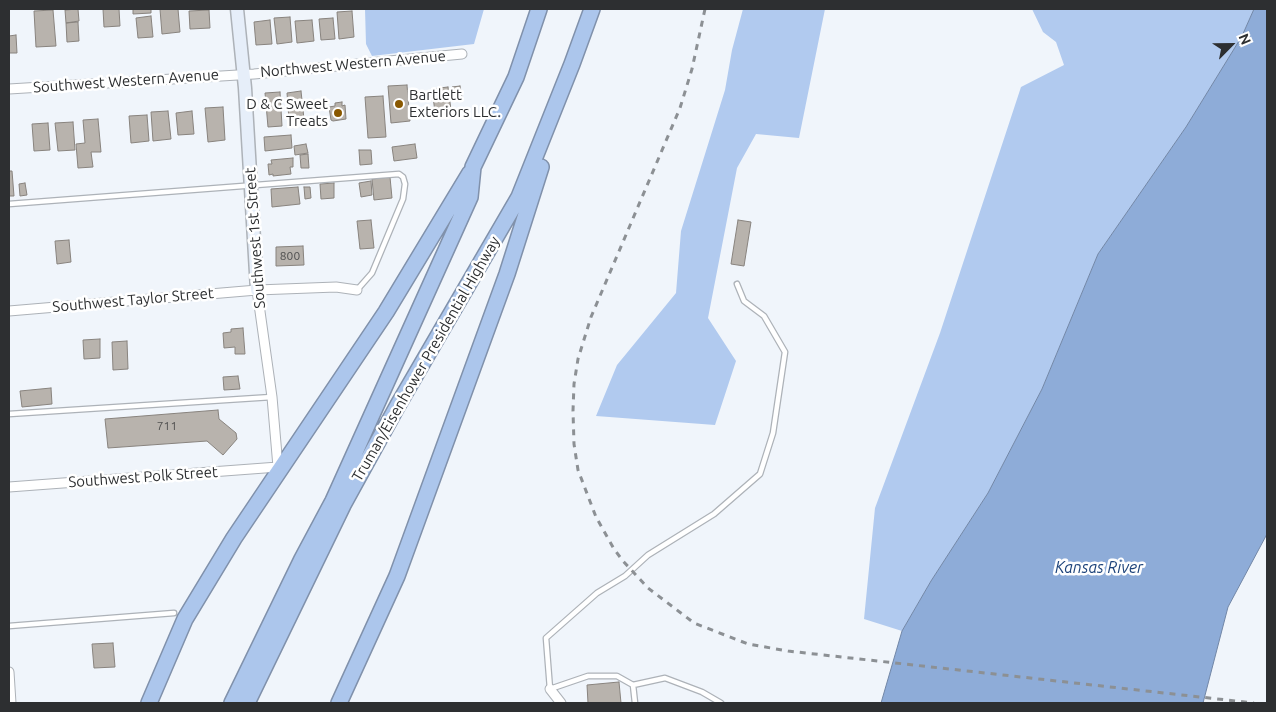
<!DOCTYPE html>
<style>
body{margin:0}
#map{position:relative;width:1276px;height:712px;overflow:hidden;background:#f0f5fb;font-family:Ubuntu,sans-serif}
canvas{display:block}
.frame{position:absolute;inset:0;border:10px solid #2d2f31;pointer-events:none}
.north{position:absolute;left:1206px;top:20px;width:50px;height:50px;-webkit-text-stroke:4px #fff;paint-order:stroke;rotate:67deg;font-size:14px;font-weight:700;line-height:20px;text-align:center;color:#2d2f31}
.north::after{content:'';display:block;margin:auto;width:18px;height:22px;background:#2d2f31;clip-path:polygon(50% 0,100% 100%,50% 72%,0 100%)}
</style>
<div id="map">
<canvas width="1276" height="712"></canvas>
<div class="frame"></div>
<div class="north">N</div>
</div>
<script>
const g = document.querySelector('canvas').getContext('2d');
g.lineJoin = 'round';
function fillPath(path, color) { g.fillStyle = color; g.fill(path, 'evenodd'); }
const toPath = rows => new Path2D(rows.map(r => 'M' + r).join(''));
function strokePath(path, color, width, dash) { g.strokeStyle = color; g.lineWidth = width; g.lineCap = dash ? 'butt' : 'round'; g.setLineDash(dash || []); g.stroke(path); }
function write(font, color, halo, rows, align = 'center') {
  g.font = font + ' Ubuntu,sans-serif'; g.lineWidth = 5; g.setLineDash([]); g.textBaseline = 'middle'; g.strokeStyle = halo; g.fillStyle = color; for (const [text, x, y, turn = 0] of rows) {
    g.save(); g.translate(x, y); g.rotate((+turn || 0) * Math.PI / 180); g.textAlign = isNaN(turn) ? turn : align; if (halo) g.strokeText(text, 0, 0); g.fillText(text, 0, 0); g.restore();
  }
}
fillPath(toPath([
 [365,9,484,9,474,44,372,56,366,44],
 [743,9,825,9,799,138,756,134,737,168,708,318,736,361,715,425,596,416,617,365,676,293,681,231,725,90,732,50],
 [1032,9,1254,9,1242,36,1186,127,1098,254,1042,389,988,493,931,581,902,631,864,619,875,508,940,333,1021,87,1064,65,1056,42,1043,32]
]), '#b1caef');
const water = toPath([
 [1254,9,1267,9,1267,534,1228,607,1203,703,881,703,902,631,931,581,988,493,1042,389,1098,254,1186,127,1242,36,1254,9]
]);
fillPath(water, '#8eacd8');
strokePath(water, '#7186a6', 1);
const building = toPath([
 [78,9,79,21,66,23,65,10,78,9],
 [103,9,119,9,120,26,104,27,103,9],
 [133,9,151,9,151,13,133,14,133,9],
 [160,9,178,9,180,32,162,34,160,9],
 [53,10,56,46,36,47,34,11,53,10],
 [209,10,210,28,190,29,189,11,209,10],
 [352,11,354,37,339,39,337,12,352,11],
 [151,16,153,37,138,38,136,18,151,16],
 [290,17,292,42,277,44,274,18,290,17],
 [333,18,335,39,321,40,319,19,333,18],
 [270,20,272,44,256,45,254,22,270,20],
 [312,20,314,41,297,43,295,21,312,20],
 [78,22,79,41,67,42,66,23,78,22],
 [16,35,17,53,9,53,9,36,16,35],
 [407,85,410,121,391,123,388,86,407,85],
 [460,86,462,97,453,98,452,87,460,86],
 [448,87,451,110,435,112,432,89,448,87],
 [301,91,304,119,289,120,287,93,301,91],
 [280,92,282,126,268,127,265,93,280,92],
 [383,96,386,137,368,138,365,97,383,96],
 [342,102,342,106,345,105,346,119,333,121,331,120,329,107,335,106,335,103,342,102],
 [223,107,225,140,208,142,205,108,223,107],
 [168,111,171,139,153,141,151,112,168,111],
 [192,111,194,134,178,135,176,113,192,111],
 [147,115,149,141,131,143,129,116,147,115],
 [98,119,101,152,91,152,93,167,78,168,76,144,85,143,83,120,98,119],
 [73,122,75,150,58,151,55,123,73,122],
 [48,123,50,150,34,151,32,124,48,123],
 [291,135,292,148,265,151,264,137,291,135],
 [306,144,308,153,295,155,294,146,306,144],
 [415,144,417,158,394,161,392,147,415,144],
 [359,150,371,150,372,164,360,165,359,150],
 [308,154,309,168,301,168,300,155,308,154],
 [293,158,293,167,290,167,291,174,273,176,273,174,269,175,268,164,272,164,271,160,293,158],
 [9,171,12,171,14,196,9,196,9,171],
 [390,177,392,198,374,200,372,179,390,177],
 [371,181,372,195,361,197,359,183,371,181],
 [25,183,27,195,20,196,19,184,25,183],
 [334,183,334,198,321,199,320,184,334,183],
 [298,187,300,204,272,207,271,189,298,187],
 [304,187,310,187,311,198,305,199,304,187],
 [371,220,374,248,360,249,357,221,371,220],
 [738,220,751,222,744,266,731,264,738,220],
 [69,240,71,262,57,264,55,241,69,240],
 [303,246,304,265,276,266,276,247,303,246],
 [243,328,245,354,235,354,235,347,224,348,223,333,231,332,231,329,243,328],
 [100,339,100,358,84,359,83,340,100,339],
 [127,341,128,369,113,370,112,342,127,341],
 [238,376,240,389,224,390,223,377,238,376],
 [51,388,52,404,22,407,20,391,51,388],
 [218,410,219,419,236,433,237,439,223,455,207,441,108,448,105,419,218,410],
 [113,643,115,667,94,668,92,644,113,643],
 [619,682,621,703,588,703,587,685,619,682]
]);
fillPath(building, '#b8b3ad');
strokePath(building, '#88837e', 1);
const lane = toPath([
 [9,204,399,174,403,177,405,184,403,199,372,273,357,290],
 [9,414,272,397],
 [9,626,174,613],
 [633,685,665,678,702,692,721,703],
 [635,703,633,685,617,676,588,676,550,689,546,638,597,593,625,576,648,555,714,514,760,474,773,433,785,352,764,316,744,301,737,284]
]);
const street = toPath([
 [9,89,254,74,462,54],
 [9,311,257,290,336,287,357,290],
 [9,487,278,467,272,397,257,290],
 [9,672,11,703],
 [550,689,561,703]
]);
const secondary = toPath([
 [237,9,245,88,257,290]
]);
const highway = toPath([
 [149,703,185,619,234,538,386,312,470,173],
 [232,703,302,559,333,501,470,197,473,167,516,77,539,9],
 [247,703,343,505,398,405,519,197,572,64,592,9],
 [339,703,397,576,507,274,541,167]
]);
strokePath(lane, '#adb2b8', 7);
strokePath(street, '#adb2b8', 11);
strokePath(secondary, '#adb2b8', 15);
strokePath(highway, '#8091ab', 18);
strokePath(lane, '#fff', 4.5);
strokePath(street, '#fff', 9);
strokePath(secondary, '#e6eef9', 12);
strokePath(highway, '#acc6ec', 15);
strokePath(toPath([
 [705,9,692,69,680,108,591,317,578,359,574,384,573,411,574,444,578,470,596,517,614,549,623,561,648,588,694,623,748,644,788,651,1254,703]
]), '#8c9094', 3, [6, 6]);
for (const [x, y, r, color] of [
 [399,104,5,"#895800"],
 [338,113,5,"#895800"]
]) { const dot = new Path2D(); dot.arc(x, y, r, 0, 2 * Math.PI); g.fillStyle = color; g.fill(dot); strokePath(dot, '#fff', 2); }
write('12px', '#505050', null, [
 ["800",290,256],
 ["711",167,426]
]);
write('15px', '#2d2f31', '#fff', [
 ["Northwest Western Avenue",353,64,-5],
 ["Southwest Western Avenue",126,81,-4],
 ["Southwest 1st Street",255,238,-94],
 ["Southwest Taylor Street",133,300,-5],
 ["Truman/Eisenhower Presidential Highway",426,359,-60],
 ["Southwest Polk Street",143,477,-4]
]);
write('15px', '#2d2f31', '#fff', [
 ["Bartlett",409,95],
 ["Exteriors LLC.",409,112],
 ["D & C Sweet",328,104,"right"],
 ["Treats",328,121,"right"]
], 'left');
write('italic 16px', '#1d437a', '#fff', [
 ["Kansas River",1099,568]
]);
</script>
